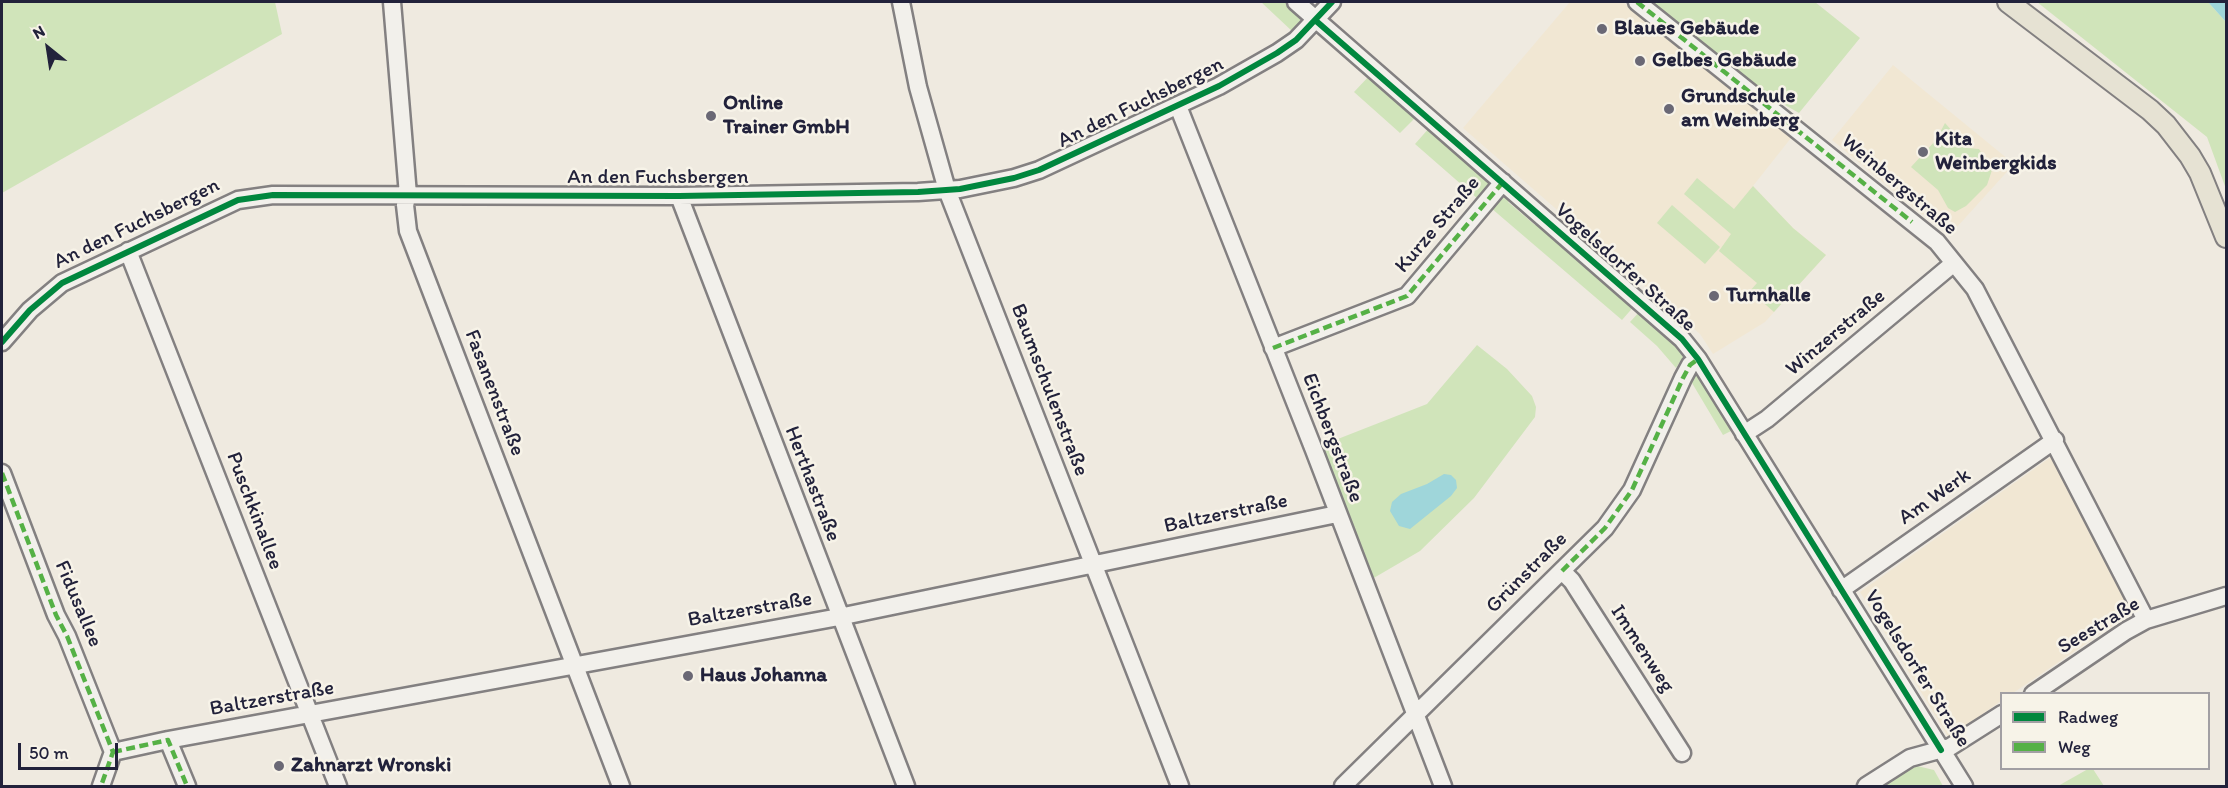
<!DOCTYPE html>
<meta charset="utf-8">
<style>
body{margin:0}
#map{position:relative;width:2228px;height:788px;overflow:hidden;background:#efeae0;font-family:Itim,sans-serif}
canvas{display:block}
.frame{position:absolute;inset:0;border:3px solid #22223b;pointer-events:none}
.legend{position:absolute;left:2000px;top:692px;width:210px;height:78px;box-sizing:border-box;background:#f7f3e8;border:2px solid #a29fa3;margin:0;padding:8px 10px;list-style:none;font-size:18px;color:#22223b}
.legend li{display:flex;align-items:center;gap:12px;height:30px}
.legend b{width:30px;border:2px solid #a29fa3}
.north{position:absolute;left:18px;top:18px;width:60px;height:60px;-webkit-text-stroke:4px #f7f3e8;paint-order:stroke;rotate:330deg;font-size:16px;font-weight:700;line-height:24px;text-align:center;color:#22223b}
.north::after{content:'';display:block;margin:auto;width:21px;height:27px;background:#22223b;clip-path:polygon(50% 0,100% 100%,50% 72%,0 100%)}
.scale{position:absolute;left:18px;top:743px;width:100px;height:27px;box-sizing:border-box;border:3px solid #22223b;border-top:0;padding-left:8px;font-size:18px;line-height:21px;white-space:nowrap;color:#22223b;-webkit-text-stroke:4px #f7f3e8;paint-order:stroke}
</style>
<div id="map">
<canvas width="2228" height="788"></canvas>
<div class="frame"></div>
<ul class="legend">
<li><b style="height:8px;background:#00873e"></b>Radweg</li>
<li><b style="height:8px;background:#55b146"></b>Weg</li>
</ul>
<div class="north">N</div>
<div class="scale">50 m</div>
</div>
<script>
const g = document.querySelector('canvas').getContext('2d');
g.lineJoin = 'round';
function fillPath(path, color) { g.fillStyle = color; g.fill(path, 'evenodd'); }
const toPath = rows => new Path2D(rows.map(r => 'M' + r).join(''));
function strokePath(path, color, width, dash) { g.strokeStyle = color; g.lineWidth = width; g.lineCap = dash ? 'butt' : 'round'; g.setLineDash(dash || []); g.stroke(path); }
function write(font, color, halo, rows, align = 'center') {
  g.font = font + ' Itim,sans-serif'; g.lineWidth = 5; g.setLineDash([]); g.textBaseline = 'middle'; g.strokeStyle = halo; g.fillStyle = color; for (const [text, x, y, turn = 0] of rows) {
    g.save(); g.translate(x, y); g.rotate((+turn || 0) * Math.PI / 180); g.textAlign = isNaN(turn) ? turn : align; if (halo) g.strokeText(text, 0, 0); g.fillText(text, 0, 0); g.restore();
  }
}
fillPath(toPath([
 [1570,2,1623,2,1791,138,1753,186,1793,228,1826,255,1765,322,1713,354,1700,334,1463,128],
 [1893,65,2014,164,1957,227,1931,204,1923,215,1832,140],
 [2051,457,2131,613,2013,693,2002,694,2001,701,1949,738,1860,592]
]), '#f1e7d3');
fillPath(toPath([
 [2,2,275,2,282,34,2,193],
 [1261,2,1285,2,1300,17,1300,24,1293,32],
 [1651,2,1815,2,1860,38,1799,113,1771,97],
 [2037,2,2208,2,2226,22,2226,189,2207,137],
 [1370,75,1417,116,1400,133,1354,92],
 [1945,123,1967,148,1979,149,1992,170,1987,185,1966,206,1955,212,1948,208,1938,190,1911,167,1936,140],
 [1430,127,1493,181,1478,199,1415,144],
 [1697,178,1734,209,1753,186,1793,228,1826,255,1774,312,1750,291,1757,283,1719,251,1731,234,1684,194],
 [1504,193,1511,199,1508,202,1535,225,1539,221,1636,304,1622,320,1491,208],
 [1672,205,1720,247,1705,264,1657,223],
 [1641,310,1687,351,1676,368,1657,346,1630,322],
 [1477,345,1507,369,1532,396,1536,407,1535,417,1474,498,1420,551,1372,579,1320,446,1427,404],
 [1699,373,1733,430,1723,435,1692,383,1694,376],
 [1913,765,1934,770,1943,786,1880,786],
 [2088,769,2093,769,2104,786,2058,786]
]), '#d0e4ba');
fillPath(toPath([
 [2208,2,2226,2,2226,22],
 [1444,474,1451,475,1456,480,1457,488,1451,496,1410,529,1399,526,1390,511,1392,502,1401,494,1427,484]
]), '#9fd6da');
const minor = toPath([
 [392,2,408,195,405,205,408,231,621,786],
 [901,2,918,87,947,190,1180,786],
 [1296,2,1682,339,1698,359,1964,786],
 [1637,2,1937,242,1975,289,2146,620],
 [1178,106,1314,450,1443,786],
 [679,196,906,786],
 [128,251,338,786],
 [2,342,30,310,62,283,238,200,273,195,679,196,918,192,960,189,1014,178,1039,170,1219,86,1277,53,1296,40,1332,2],
 [1273,348,1407,296,1503,182],
 [1744,434,1767,419,1954,263],
 [2,473,56,615,67,636,113,752,101,786],
 [1562,571,1572,581,1682,753],
 [1841,590,2055,440],
 [2033,694,2126,631,2146,620,2226,596],
 [168,740,187,786],
 [113,752,168,740,839,617,1337,514],
 [1343,786,1605,528,1632,490,1683,378,1690,365,1698,359],
 [1866,786,1910,758,1950,747,2002,714]
]);
const major = toPath([
 [2008,2,2150,110,2166,125,2190,156,2200,173,2226,237]
]);
strokePath(minor, '#838081', 21);
strokePath(major, '#838081', 24);
strokePath(minor, '#f2f0eb', 16);
strokePath(major, '#e6e2d3', 20);
strokePath(toPath([
 [1637,2,1912,222],
 [1273,348,1407,296,1503,182],
 [2,473,56,615,67,636,113,752,101,786],
 [1562,571,1605,528,1632,490,1683,378,1690,365,1698,359],
 [113,752,168,740,187,786]
]), '#55b146', 4.5, [9, 4.5]);
strokePath(toPath([
 [1315,20,1682,339,1698,359,1941,750],
 [2,342,30,310,62,283,238,200,273,195,679,196,918,192,960,189,1014,178,1039,170,1219,86,1277,53,1296,40,1332,2]
]), '#00873e', 6);
for (const [x, y, r, color] of [
 [1602,29,6,"#6a6875"],
 [1640,61,6,"#6a6875"],
 [1669,109,6,"#6a6875"],
 [711,116,6,"#6a6875"],
 [1923,152,6,"#6a6875"],
 [1714,296,6,"#6a6875"],
 [688,676,6,"#6a6875"],
 [279,766,6,"#6a6875"]
]) { const dot = new Path2D(); dot.arc(x, y, r, 0, 2 * Math.PI); g.fillStyle = color; g.fill(dot); strokePath(dot, '#f7f3e8', 2); }
write('bold 21px', '#22223b', '#f7f3e8', [
 ["Blaues Gebäude",1614,29],
 ["Gelbes Gebäude",1652,61],
 ["Grundschule",1681,97],
 ["am Weinberg",1681,121],
 ["Online",723,104],
 ["Trainer GmbH",723,128],
 ["Kita",1935,140],
 ["Weinbergkids",1935,164],
 ["Turnhalle",1726,296],
 ["Haus Johanna",700,676],
 ["Zahnarzt Wronski",291,766]
], 'left');
write('21px', '#22223b', '#f7f3e8', [
 ["An den Fuchsbergen",1141,103,-26],
 ["An den Fuchsbergen",658,178],
 ["Weinbergstraße",1899,185,40],
 ["An den Fuchsbergen",137,224,-26],
 ["Kurze Straße",1438,225,-50],
 ["Vogelsdorfer Straße",1625,268,42],
 ["Winzerstraße",1836,333,-40],
 ["Baumschulenstraße",1049,390,69],
 ["Fasanenstraße",494,393,69],
 ["Eichbergstraße",1332,438,69],
 ["Herthastraße",812,484,69],
 ["Am Werk",1935,497,-35],
 ["Puschkinallee",254,511,69],
 ["Baltzerstraße",1226,514,-12],
 ["Grünstraße",1527,573,-45],
 ["Fidusallee",78,604,67],
 ["Baltzerstraße",750,610,-10],
 ["Seestraße",2099,626,-31],
 ["Immenweg",1642,649,57],
 ["Vogelsdorfer Straße",1917,669,58],
 ["Baltzerstraße",272,699,-10]
]);
</script>
